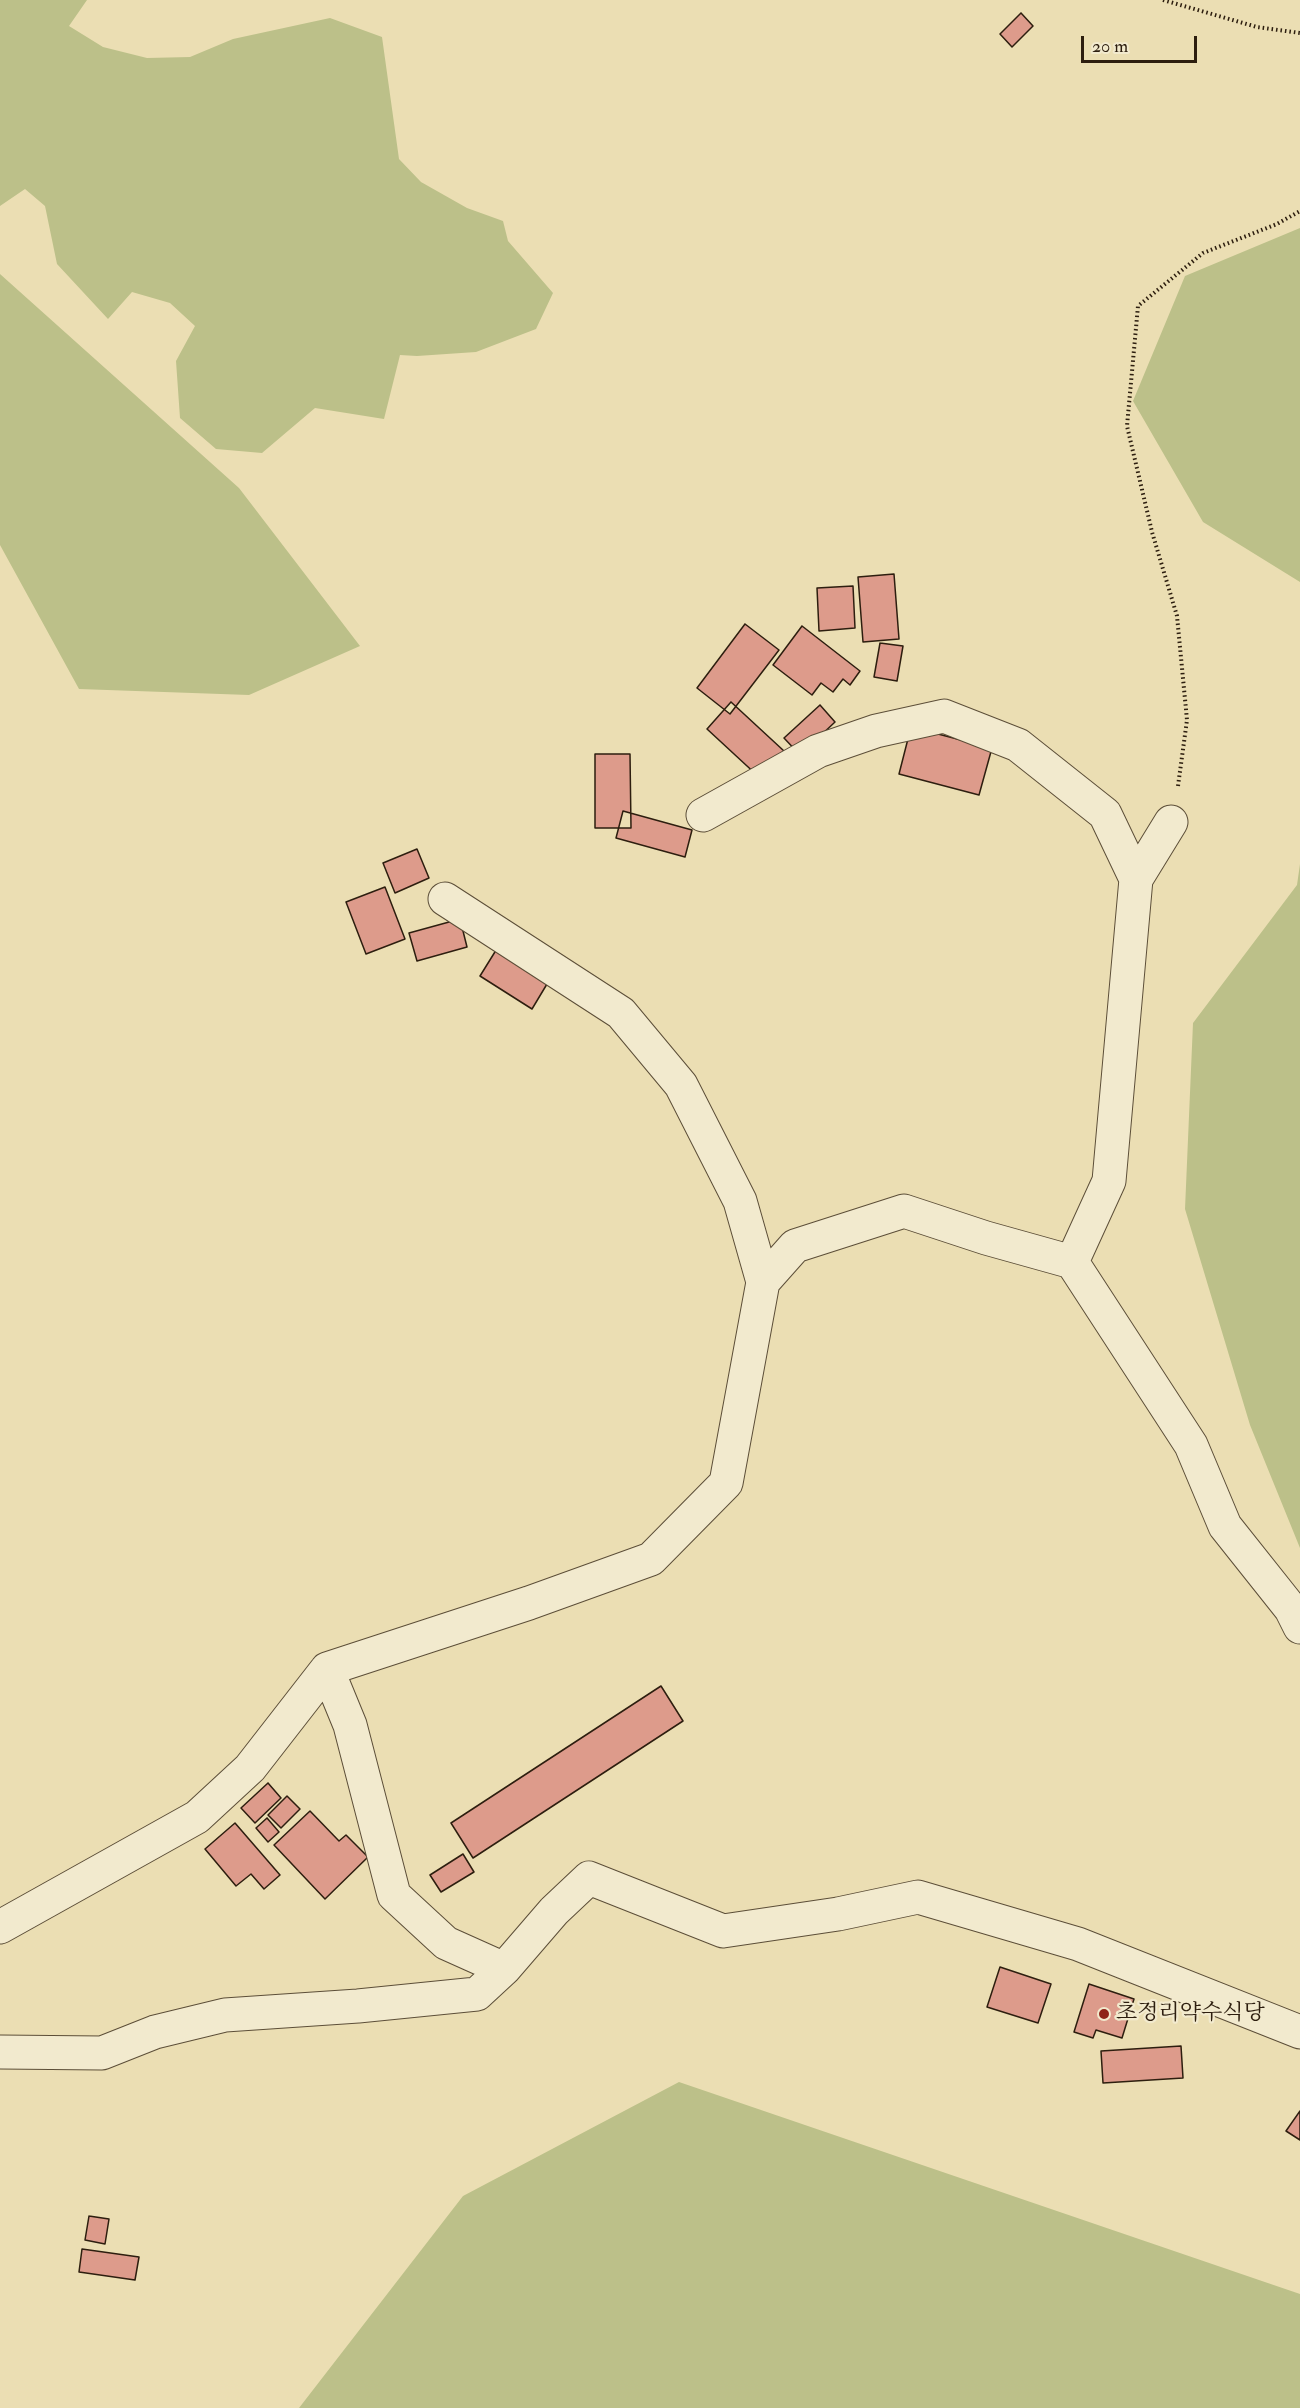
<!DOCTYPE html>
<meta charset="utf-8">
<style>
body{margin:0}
#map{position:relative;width:1300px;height:2408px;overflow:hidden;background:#ebdeb3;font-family:"IM FELL Double Pica",serif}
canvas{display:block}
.scale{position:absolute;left:1081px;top:36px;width:116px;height:27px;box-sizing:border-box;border:3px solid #2d1e0f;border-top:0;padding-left:8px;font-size:18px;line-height:21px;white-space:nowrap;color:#2d1e0f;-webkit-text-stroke:4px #f2eace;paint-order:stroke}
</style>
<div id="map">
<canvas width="1300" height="2408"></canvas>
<div class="scale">20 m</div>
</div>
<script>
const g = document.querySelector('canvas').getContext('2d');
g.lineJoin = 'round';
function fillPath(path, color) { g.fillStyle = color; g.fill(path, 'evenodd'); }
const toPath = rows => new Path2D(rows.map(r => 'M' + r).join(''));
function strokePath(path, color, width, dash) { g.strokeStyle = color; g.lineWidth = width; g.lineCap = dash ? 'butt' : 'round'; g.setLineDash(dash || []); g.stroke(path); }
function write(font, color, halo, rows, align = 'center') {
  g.font = font + ' "IM FELL Double Pica","Noto Serif KR",serif'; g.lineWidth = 4.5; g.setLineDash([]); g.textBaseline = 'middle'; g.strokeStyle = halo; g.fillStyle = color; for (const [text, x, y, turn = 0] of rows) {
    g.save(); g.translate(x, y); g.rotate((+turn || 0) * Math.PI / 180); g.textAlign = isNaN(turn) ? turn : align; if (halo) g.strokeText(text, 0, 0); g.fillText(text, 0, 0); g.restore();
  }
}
fillPath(toPath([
 [0,0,87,0,69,26,103,47,147,58,190,57,233,39,330,18,382,37,399,159,421,182,467,208,503,221,508,241,553,293,536,329,476,352,417,356,400,355,384,419,315,408,262,453,216,449,180,418,176,361,195,326,170,303,132,292,108,319,57,264,45,206,25,189,0,206],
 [1300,228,1300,582,1203,522,1133,401,1185,276],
 [0,274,239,488,360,646,249,695,79,689,0,545],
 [1300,864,1300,1548,1250,1425,1185,1209,1193,1023,1297,885],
 [679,2082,1300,2294,1300,2408,299,2408,463,2196]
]), '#bcc089');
const building = toPath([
 [1021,13,1033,26,1012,47,1000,34,1021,13],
 [894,574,899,639,863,642,858,577,894,574],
 [853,586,855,628,819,631,817,588,853,586],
 [745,624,779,650,730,714,697,688,745,624],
 [802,626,860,671,850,685,843,679,833,692,821,683,812,695,773,665,802,626],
 [880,643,903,646,897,681,874,677,880,643],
 [731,702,784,751,760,778,707,729,731,702],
 [820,705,835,722,800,755,784,738,820,705],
 [911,727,992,748,979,795,899,774,911,727],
 [595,754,630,754,631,828,595,828,595,754],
 [623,811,692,830,685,857,616,838,623,811],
 [417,849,429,878,395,893,383,863,417,849],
 [385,887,405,939,366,954,346,902,385,887],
 [460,919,467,947,417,961,409,933,460,919],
 [498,947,550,979,532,1009,480,976,498,947],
 [661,1686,683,1721,473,1858,451,1823,661,1686],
 [268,1783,281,1798,255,1823,241,1808,268,1783],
 [287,1796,300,1809,281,1828,268,1815,287,1796],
 [310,1811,339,1841,346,1835,368,1857,325,1899,274,1845,310,1811],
 [267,1818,279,1832,268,1842,256,1828,267,1818],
 [235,1823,280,1875,264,1889,251,1874,236,1886,205,1849,235,1823],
 [463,1854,474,1872,441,1892,430,1875,463,1854],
 [1000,1967,1051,1984,1038,2023,987,2007,1000,1967],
 [1089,1984,1134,1999,1122,2038,1096,2030,1093,2038,1074,2032,1089,1984],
 [1181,2046,1183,2078,1103,2083,1101,2051,1181,2046],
 [1300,2111,1300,2140,1286,2131,1300,2111],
 [89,2216,109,2219,105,2244,85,2240,89,2216],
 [82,2249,139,2257,135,2280,79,2272,82,2249]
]);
fillPath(building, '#dd9b8b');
strokePath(building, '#2d1e0f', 1.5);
const minor = toPath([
 [703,815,818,751,876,731,944,716,1018,745,1105,814,1136,879,1171,822],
 [1136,879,1109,1181,1072,1262,1191,1445,1225,1526,1291,1609,1300,1627],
 [445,899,621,1013,681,1085,740,1201,763,1282,795,1246,904,1211,986,1238,1072,1262],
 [0,1927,197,1817,250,1768,327,1669,529,1603,651,1559,726,1483,763,1282],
 [504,1969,554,1911,589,1878,723,1931,838,1914,918,1897,1078,1944,1300,2032],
 [0,2052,102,2053,155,2032,225,2015,358,2006,477,1994,504,1969,446,1943,394,1895,350,1725,327,1669]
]);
strokePath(minor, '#5c4e38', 35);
strokePath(toPath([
 [1163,0,1257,27,1300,33],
 [1178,786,1187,720,1177,616,1152,532,1127,426,1138,306,1203,253,1277,224,1300,211]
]), '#2d1e0f', 4, [1.5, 3]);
strokePath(minor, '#f2eace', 33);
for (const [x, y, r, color] of [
 [1104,2014,6,"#8f2418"]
]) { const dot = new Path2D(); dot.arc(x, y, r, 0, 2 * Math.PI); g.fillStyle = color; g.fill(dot); strokePath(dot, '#f2eace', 2); }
write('22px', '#2d1e0f', '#f2eace', [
 ["초정리약수식당",1116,2014]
], 'left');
</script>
